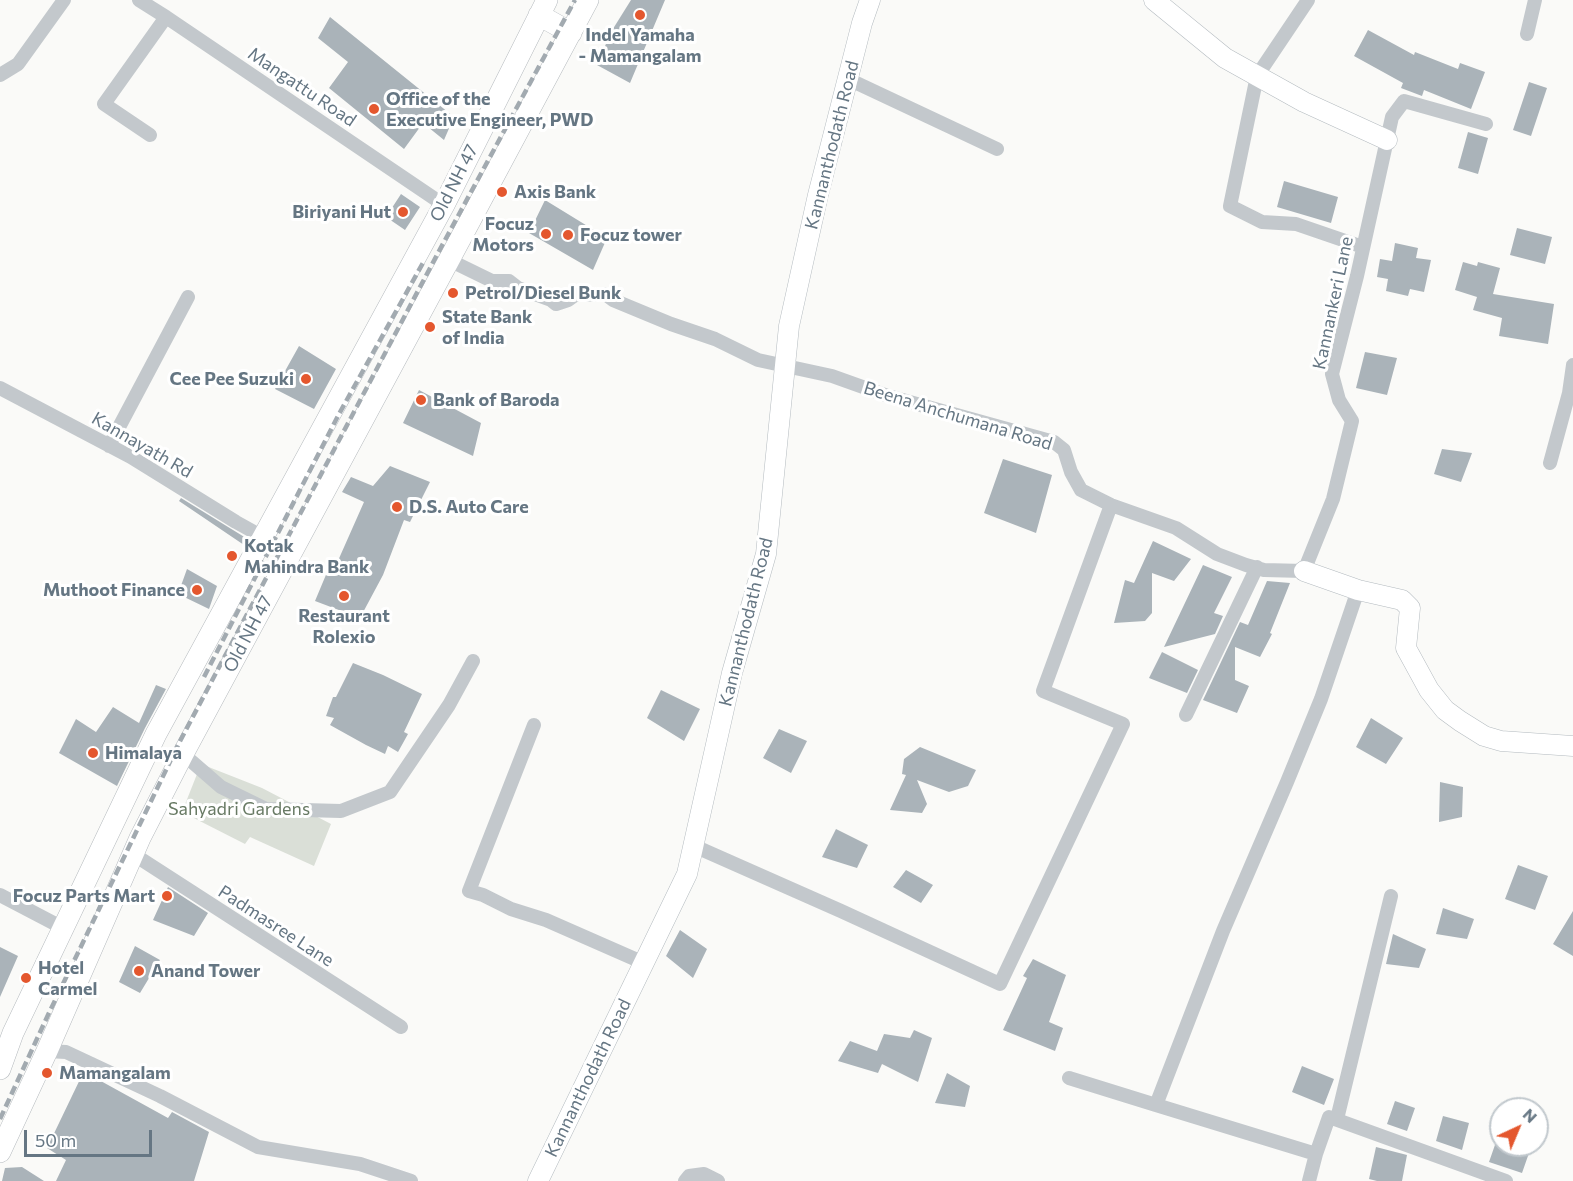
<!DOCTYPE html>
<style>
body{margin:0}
#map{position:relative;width:1573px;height:1181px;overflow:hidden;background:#fafaf8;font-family:Commissioner,sans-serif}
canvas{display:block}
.north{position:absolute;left:1489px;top:1097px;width:60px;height:60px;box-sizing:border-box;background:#fff;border:2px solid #c1c8cd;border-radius:50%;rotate:44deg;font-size:16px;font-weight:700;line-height:24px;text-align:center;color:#657683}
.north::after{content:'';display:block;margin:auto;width:21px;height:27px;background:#e4572e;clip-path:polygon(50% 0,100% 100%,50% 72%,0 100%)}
.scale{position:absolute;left:24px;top:1130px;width:128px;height:27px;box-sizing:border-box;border:3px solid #657683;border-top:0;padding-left:8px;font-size:18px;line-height:21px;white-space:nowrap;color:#657683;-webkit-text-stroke:4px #fff;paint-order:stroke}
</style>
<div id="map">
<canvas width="1573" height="1181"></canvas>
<div class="north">N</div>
<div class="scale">50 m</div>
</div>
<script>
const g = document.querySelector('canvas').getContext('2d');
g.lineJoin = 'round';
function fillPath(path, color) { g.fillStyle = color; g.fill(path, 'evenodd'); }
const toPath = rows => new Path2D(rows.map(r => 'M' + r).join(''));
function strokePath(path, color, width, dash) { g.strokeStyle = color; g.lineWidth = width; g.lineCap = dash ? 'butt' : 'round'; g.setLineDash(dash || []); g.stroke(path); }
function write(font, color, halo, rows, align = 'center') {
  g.font = font + ' Commissioner,sans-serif'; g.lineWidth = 6; g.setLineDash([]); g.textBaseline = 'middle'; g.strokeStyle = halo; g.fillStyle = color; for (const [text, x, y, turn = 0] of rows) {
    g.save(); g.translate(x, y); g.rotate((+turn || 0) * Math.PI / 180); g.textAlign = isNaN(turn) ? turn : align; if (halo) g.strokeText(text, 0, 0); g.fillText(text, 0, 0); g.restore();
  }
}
fillPath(toPath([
 [201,764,262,788,331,824,314,866,250,837,245,844,182,812]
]), '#dadfd7');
fillPath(toPath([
 [631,0,665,0,630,83,597,65,611,32],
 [330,17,454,117,444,140,423,123,404,149,329,88,348,62,318,38],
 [1368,30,1414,55,1415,52,1458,69,1460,63,1485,72,1471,109,1424,90,1422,96,1401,88,1403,83,1354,56],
 [1529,82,1547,88,1531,136,1513,130],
 [1468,132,1488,138,1478,174,1458,168],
 [1284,181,1338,197,1331,223,1277,207],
 [401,194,420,207,405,230,386,217],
 [545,200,607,238,593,270,529,233],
 [1517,228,1552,237,1545,264,1510,255],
 [1395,243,1418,248,1416,258,1431,260,1424,292,1410,289,1408,296,1386,291,1388,279,1377,277,1380,259,1392,261],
 [1463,262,1477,266,1478,262,1500,268,1493,294,1554,304,1548,344,1499,336,1502,318,1473,310,1477,297,1455,290],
 [299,346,336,369,314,409,275,389],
 [1365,352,1397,358,1387,395,1356,388],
 [419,390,481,423,473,456,403,423],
 [1442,449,1472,453,1461,482,1434,474],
 [1003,459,1052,475,1036,533,984,513],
 [390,466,430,482,410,522,404,520,383,575,360,618,315,601,328,570,333,572,364,502,342,492,351,477,373,486],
 [181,498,246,538,244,545,179,501],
 [1153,541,1191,559,1174,581,1152,573,1152,613,1145,621,1114,623,1125,580,1134,583],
 [1203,565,1232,577,1214,613,1223,616,1215,634,1164,647],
 [187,569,217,586,209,609,178,594],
 [1267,581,1290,583,1270,633,1272,634,1260,657,1235,647,1235,680,1249,686,1237,713,1203,700,1240,622,1248,625],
 [1162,652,1198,670,1187,693,1149,678],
 [353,663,383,675,422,694,404,732,408,734,398,752,388,746,385,754,366,745,330,725,334,718,326,716,333,697,336,697],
 [156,685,166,689,145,728,117,786,59,753,76,719,96,732,113,707,139,723],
 [661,690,700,709,684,741,647,718],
 [1371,718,1403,738,1386,764,1356,747],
 [779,729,807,741,791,773,763,758],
 [920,747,976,770,968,786,949,792,917,780,927,804,922,813,890,810,906,775,902,774,904,759],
 [1440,782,1463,787,1462,817,1439,822],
 [836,829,868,845,857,868,822,857],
 [1518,865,1548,876,1535,910,1505,899],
 [906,870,933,885,921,903,893,887],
 [168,887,208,913,194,936,153,920],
 [1443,908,1474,919,1467,939,1436,934],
 [1573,911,1573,956,1553,944],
 [680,930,707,949,693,978,666,956],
 [1393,934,1426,949,1419,968,1386,964],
 [135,946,160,960,140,993,119,982],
 [0,947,18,956,0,997],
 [1033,959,1066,975,1049,1022,1063,1028,1055,1051,1003,1030,1027,978,1023,976],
 [914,1030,932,1038,918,1082,882,1064,878,1073,838,1061,850,1041,877,1051,884,1034,910,1038],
 [1302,1066,1334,1079,1324,1105,1292,1092],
 [84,1071,100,1078,99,1080,168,1118,172,1112,209,1132,194,1181,56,1181,66,1160,47,1148],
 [947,1073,970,1086,965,1107,935,1103],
 [1395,1101,1415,1108,1407,1131,1387,1124],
 [1443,1116,1469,1123,1462,1150,1436,1141],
 [1496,1142,1501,1144,1501,1145,1505,1145,1529,1153,1522,1173,1489,1162],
 [1376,1147,1407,1155,1402,1181,1377,1181,1369,1179],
 [22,1167,44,1181,2,1181,5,1168]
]), '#aab3b9');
const secondary = toPath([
 [1154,0,1225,58,1304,102,1387,140],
 [1304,571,1358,590,1402,600,1410,608,1406,648,1429,690,1445,710,1460,721,1484,736,1501,741,1573,746],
 [538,1181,687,874,732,673,766,554,789,326,818,195,862,23,870,0]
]);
const primary = toPath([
 [539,15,571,33],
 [0,1069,13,1033,156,734,444,205,547,0],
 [0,1152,47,1051,140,838,183,754,449,260,588,0]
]);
strokePath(secondary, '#b3babf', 21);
strokePath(primary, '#b5babe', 22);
strokePath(toPath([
 [139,0,166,17,444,205],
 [1308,0,1257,76,1230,206,1262,222,1296,224,1363,247],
 [1527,34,1535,0],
 [0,75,18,64,64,0],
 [848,79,997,149],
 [150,135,104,104,166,17],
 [449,260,492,281,509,281,518,288,551,300,556,304,568,300,575,295,605,294,613,300,671,324,715,339,758,360,832,376,888,396,1054,442,1064,450,1071,472,1081,490,1111,505,1176,528,1217,554,1246,565,1264,570,1304,571,1333,499,1352,421,1339,400,1332,374,1357,276,1392,117,1404,101,1486,124],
 [0,388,131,457,236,522,263,537],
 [109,446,188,297],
 [1550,463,1569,393,1573,365],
 [1186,715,1257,567],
 [534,725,469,891,483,895,511,909,546,920,644,963],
 [183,754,221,787,266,809,341,811,390,792,449,705,473,661],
 [694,846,841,911,1000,984,1123,724,1043,691,1111,505],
 [133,854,401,1027],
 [0,895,63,928],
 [47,1051,66,1052,160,1096,258,1147,360,1164,411,1181],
 [1069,1078,1156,1105],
 [1337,1119,1391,896],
 [1316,1154,1156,1105,1223,931,1287,782,1321,699,1358,590],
 [685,1181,689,1176,704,1174,718,1181],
 [1309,1181,1316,1154,1329,1117,1506,1181]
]), '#c3c8cc', 14);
strokePath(secondary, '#fff', 20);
strokePath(primary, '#fff', 21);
strokePath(toPath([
 [204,677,339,414,424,261],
 [0,1119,48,1015,179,743,438,253,575,0]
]), '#a2aab0', 4.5, [9, 4.5]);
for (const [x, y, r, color] of [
 [640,15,6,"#e4572e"],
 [374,109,6,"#e4572e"],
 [502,192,6,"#e4572e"],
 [403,212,6,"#e4572e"],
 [546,234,6,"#e4572e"],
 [568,235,6,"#e4572e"],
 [453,293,6,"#e4572e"],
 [430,327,6,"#e4572e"],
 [306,379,6,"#e4572e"],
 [421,400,6,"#e4572e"],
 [397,507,6,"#e4572e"],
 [232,556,6,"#e4572e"],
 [197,590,6,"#e4572e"],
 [344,596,6,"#e4572e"],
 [93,753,6,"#e4572e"],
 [167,896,6,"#e4572e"],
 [139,971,6,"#e4572e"],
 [26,978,6,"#e4572e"],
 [47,1073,6,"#e4572e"]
]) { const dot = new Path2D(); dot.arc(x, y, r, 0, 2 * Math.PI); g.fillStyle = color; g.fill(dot); strokePath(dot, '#fff', 2); }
write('bold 18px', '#657683', '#fff', [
 ["Indel Yamaha",640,35,"center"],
 ["- Mamangalam",640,56,"center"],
 ["Office of the",386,99],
 ["Executive Engineer, PWD",386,120],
 ["Axis Bank",514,192],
 ["Biriyani Hut",391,212,"right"],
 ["Focuz",534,224,"right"],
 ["Motors",534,245,"right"],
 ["Focuz tower",580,235],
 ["Petrol/Diesel Bunk",465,293],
 ["State Bank",442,317],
 ["of India",442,338],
 ["Cee Pee Suzuki",294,379,"right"],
 ["Bank of Baroda",433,400],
 ["D.S. Auto Care",409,507],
 ["Kotak",244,546],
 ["Mahindra Bank",244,567],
 ["Muthoot Finance",185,590,"right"],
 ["Restaurant",344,616,"center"],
 ["Rolexio",344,637,"center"],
 ["Himalaya",105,753],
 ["Focuz Parts Mart",155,896,"right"],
 ["Hotel",38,968],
 ["Carmel",38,989],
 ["Anand Tower",151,971],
 ["Mamangalam",59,1073]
], 'left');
write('18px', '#657683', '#fff', [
 ["Mangattu Road",302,87,34],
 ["Kannanthodath Road",832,145,-76],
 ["Old NH 47",454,183,-63],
 ["Kannankeri Lane",1333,303,-78],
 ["Beena Anchumana Road",958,416,17],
 ["Kannayath Rd",142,445,30],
 ["Kannanthodath Road",746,622,-76],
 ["Old NH 47",248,634,-62],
 ["Padmasree Lane",276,926,33],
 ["Kannanthodath Road",588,1078,-64]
]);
write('18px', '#687a64', '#fff', [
 ["Sahyadri Gardens",239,809]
]);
</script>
